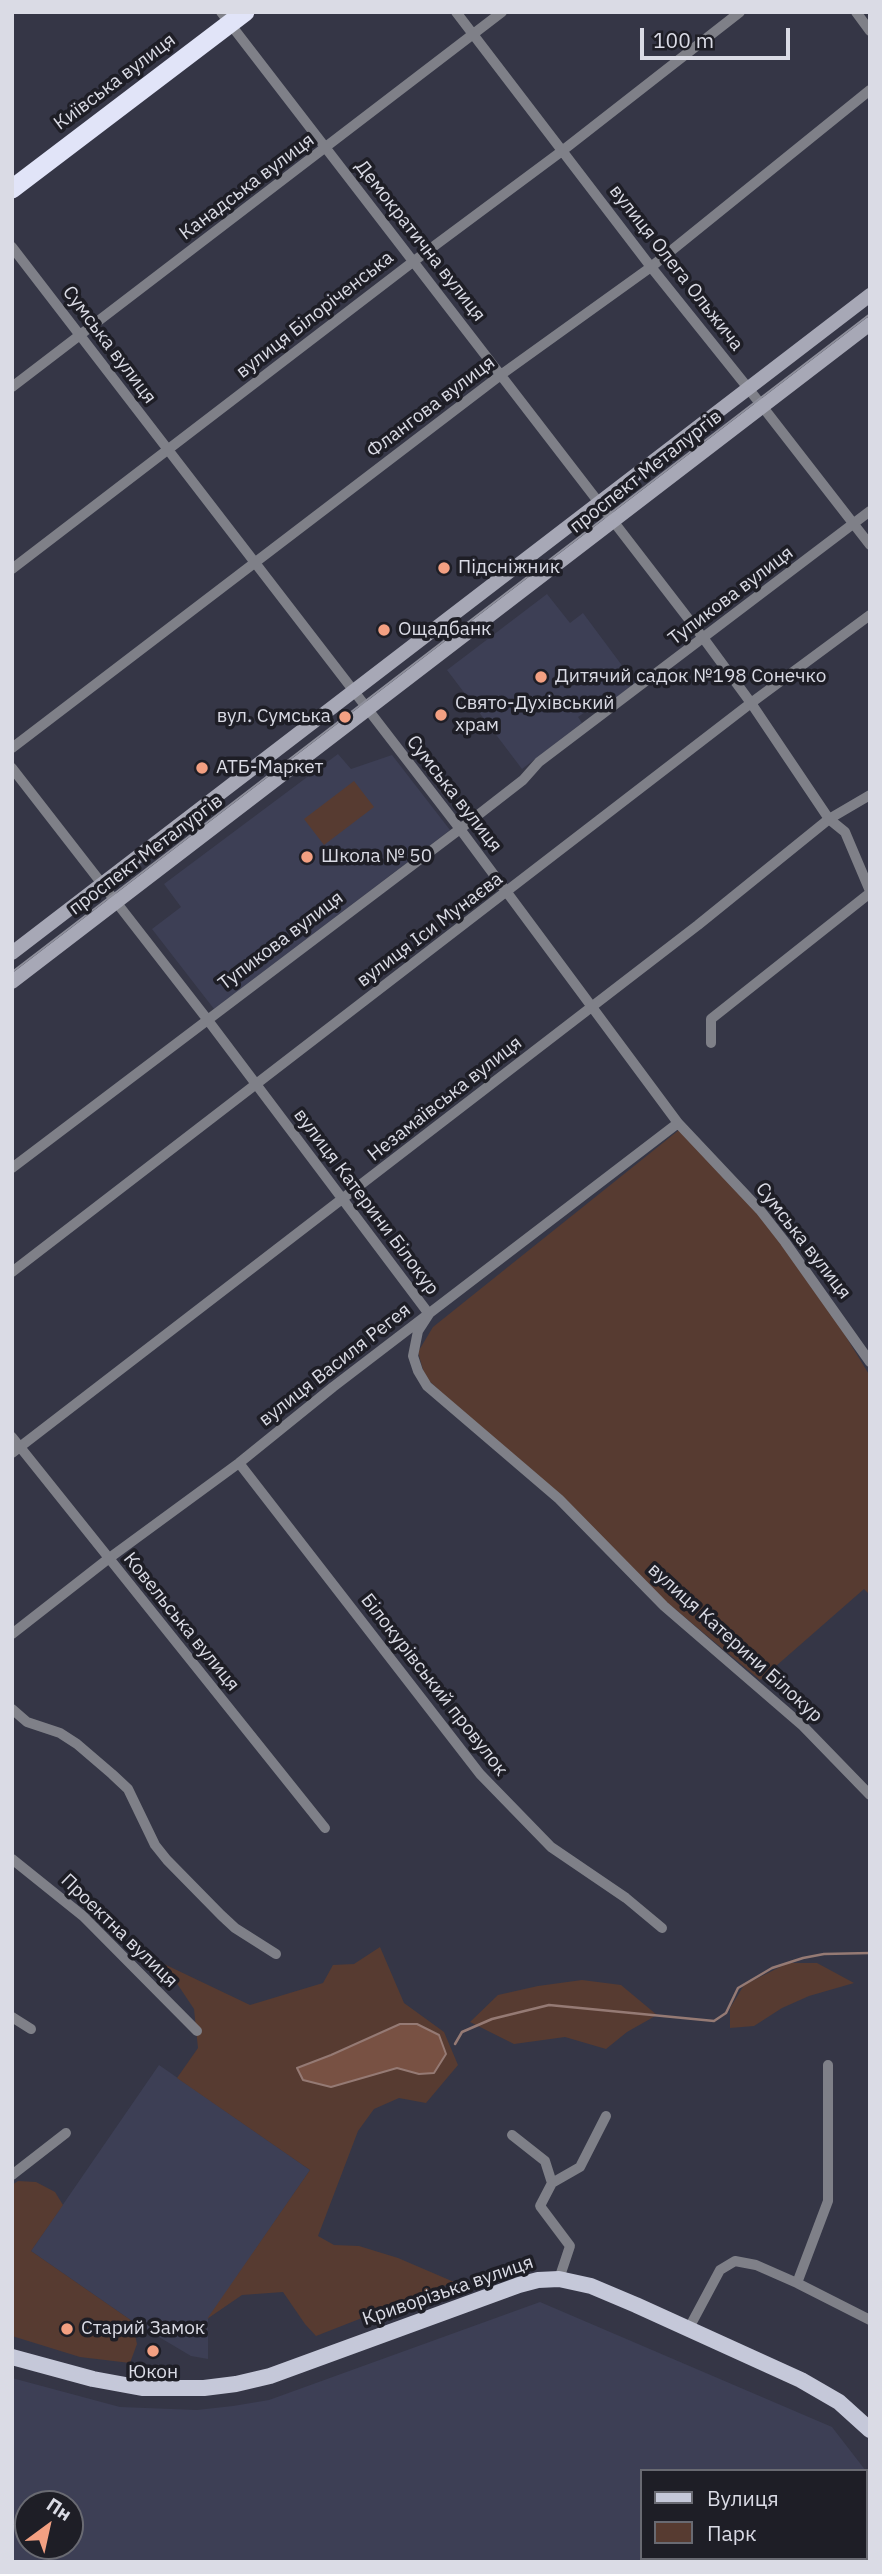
<!DOCTYPE html>
<meta charset="utf-8">
<style>
body{margin:0}
#map{position:relative;width:882px;height:2574px;overflow:hidden;background:#353646;font-family:"IBM Plex Sans",sans-serif}
canvas{display:block}
.frame{position:absolute;inset:0;border:14px solid #dadbe5;pointer-events:none}
.legend{position:absolute;left:640px;top:2469px;width:228px;height:91px;box-sizing:border-box;background:#1e1e26;border:2px solid #696a72;margin:0;padding:9px 12px;list-style:none;font-size:21px;color:#dadbe5}
.legend li{display:flex;align-items:center;gap:14px;height:35px}
.legend b{width:35px;border:2px solid #696a72}
.north{position:absolute;left:14px;top:2490px;width:70px;height:70px;box-sizing:border-box;background:#1e1e26;border:2px solid #696a72;border-radius:50%;rotate:33deg;font-size:19px;font-weight:700;line-height:28px;text-align:center;color:#dadbe5}
.north::after{content:'';display:block;margin:auto;width:24px;height:32px;background:#f3a082;clip-path:polygon(50% 0,100% 100%,50% 72%,0 100%)}
.scale{position:absolute;left:640px;top:28px;width:150px;height:32px;box-sizing:border-box;border:4px solid #dadbe5;border-top:0;padding-left:9px;font-size:21px;line-height:24px;white-space:nowrap;color:#dadbe5;-webkit-text-stroke:5px #1e1e26;paint-order:stroke}
</style>
<div id="map">
<canvas width="882" height="2574"></canvas>
<div class="frame"></div>
<ul class="legend">
<li><b style="height:9px;background:#c5c8d9"></b>Вулиця</li>
<li><b style="height:19px;background:#573b31"></b>Парк</li>
</ul>
<div class="north">Пн</div>
<div class="scale">100 m</div>
</div>
<script>
const g = document.querySelector('canvas').getContext('2d');
g.lineJoin = 'round';
function fillPath(path, color) { g.fillStyle = color; g.fill(path, 'evenodd'); }
const toPath = rows => new Path2D(rows.map(r => 'M' + r).join(''));
function strokePath(path, color, width, dash) { g.strokeStyle = color; g.lineWidth = width; g.lineCap = dash ? 'butt' : 'round'; g.setLineDash(dash || []); g.stroke(path); }
function write(font, color, halo, rows, align = 'center') {
  g.font = font + ' "IBM Plex Sans",sans-serif'; g.lineWidth = 7; g.setLineDash([]); g.textBaseline = 'middle'; g.strokeStyle = halo; g.fillStyle = color; for (const [text, x, y, turn = 0] of rows) {
    g.save(); g.translate(x, y); g.rotate((+turn || 0) * Math.PI / 180); g.textAlign = isNaN(turn) ? turn : align; if (halo) g.strokeText(text, 0, 0); g.fillText(text, 0, 0); g.restore();
  }
}
fillPath(toPath([
 [547,594,570,623,583,613,635,683,598,712,594,706,578,717,582,723,522,769,447,670],
 [338,754,351,769,392,755,450,830,214,1009,152,929,181,907,164,884],
 [159,2065,310,2170,208,2319,208,2359,191,2356,132,2321,31,2251],
 [540,2302,832,2427,866,2471,642,2471,642,2558,866,2558,866,2471,870,2476,870,2562,12,2562,12,2378,120,2407,197,2410,233,2406,269,2400],
 [28,2504,70,2504,70,2546,28,2546]
]), '#3d3f55');
fillPath(toPath([
 [354,781,374,807,324,845,304,819],
 [679,1130,758,1212,837,1322,870,1376,870,1595,864,1589,760,1680,657,1594,425,1377,418,1352,433,1327],
 [380,1947,404,2003,444,2032,458,2065,426,2103,399,2098,374,2109,358,2131,318,2236,334,2245,359,2246,398,2258,454,2282,316,2336,305,2324,283,2292,242,2295,207,2319,310,2170,177,2078,198,2048,194,2009,164,1964,250,2005,323,1983,333,1965,354,1964],
 [788,1963,817,1963,854,1983,809,1996,782,2008,754,2026,730,2028,730,2008,744,1985],
 [582,1980,621,1985,657,2015,627,2032,606,2049,565,2037,514,2044,470,2022,498,1995,538,1986],
 [18,2181,36,2182,55,2192,63,2205,31,2251,132,2321,137,2344,130,2363,80,2357,12,2336,12,2185]
]), '#573b31');
const water = toPath([
 [400,2024,417,2024,439,2035,446,2054,434,2073,419,2074,397,2068,331,2087,303,2080,297,2068,331,2055,400,2024]
]);
fillPath(water, '#785143');
strokePath(water, '#957a74', 2);
strokePath(toPath([
 [455,2044,462,2032,492,2019,549,2005,714,2021,726,2013,738,1988,772,1968,803,1958,824,1954,870,1953]
]), '#957a74', 2.5);
strokePath(toPath([
 [221,12,704,639,751,703,829,819,845,832,870,891],
 [456,12,651,267,748,388,870,545],
 [856,12,870,31],
 [12,247,460,829,678,1123,760,1210,785,1242,870,1362],
 [12,387,502,12],
 [12,569,414,261,562,151,740,12],
 [12,748,502,374,651,267,870,90],
 [12,768,207,1019,429,1314,418,1331,413,1356,418,1371,427,1386,559,1499,664,1606,803,1726,870,1795],
 [711,1043,711,1019,870,893],
 [12,1168,460,829,523,780,539,762,870,511],
 [12,1272,751,703,870,615],
 [12,1437,325,1828],
 [12,1453,698,925,829,819,870,795],
 [239,1463,480,1774,551,1847,626,1898,662,1928],
 [12,1634,108,1559,239,1463,333,1387,678,1123],
 [12,1709,27,1722,60,1733,77,1744,112,1774,128,1789,155,1845,167,1860,221,1915,235,1928,276,1954],
 [12,1859,83,1916,197,2031],
 [12,2017,31,2029],
 [512,2135,545,2161,552,2183,540,2206,570,2246,559,2279],
 [12,2175,66,2133],
 [552,2183,580,2167,606,2116],
 [797,2283,828,2201,828,2065],
 [689,2328,720,2270,735,2261,756,2265,797,2283,870,2320]
]), '#7f8088', 10);
strokePath(toPath([
 [12,953,870,295],
 [12,982,870,324]
]), '#a7a8b6', 14);
strokePath(toPath([
 [12,2357,93,2379,142,2388,204,2388,236,2384,270,2376,519,2285,538,2280,559,2279,591,2286,636,2305,801,2380,839,2402,870,2430]
]), '#c5c8d9', 16);
strokePath(toPath([
 [12,189,245,12]
]), '#e1e4f8', 19);
strokePath(toPath([
 [12,972,870,314]
]), '#8e8f9b', 2);
for (const [x, y, r, color] of [
 [444,568,7,"#f3a082"],
 [384,630,7,"#f3a082"],
 [541,677,7,"#f3a082"],
 [441,715,7,"#f3a082"],
 [345,717,7,"#f3a082"],
 [202,768,7,"#f3a082"],
 [307,857,7,"#f3a082"],
 [67,2329,7,"#f3a082"],
 [153,2351,7,"#f3a082"]
]) { const dot = new Path2D(); dot.arc(x, y, r, 0, 2 * Math.PI); g.fillStyle = color; g.fill(dot); strokePath(dot, '#1e1e26', 2.5); }
write('19px', '#dadbe5', '#1e1e26', [
 ["Київська вулиця",115,82,-37],
 ["Канадська вулиця",247,187,-37],
 ["Демократична вулиця",420,241,52],
 ["вулиця Олега Ольжича",676,268,52],
 ["вулиця Білоріченська",315,315,-38],
 ["Сумська вулиця",109,345,53],
 ["Флангова вулиця",431,407,-37],
 ["проспект Металургів",646,472,-38],
 ["Тупикова вулиця",731,596,-37],
 ["Сумська вулиця",454,794,52],
 ["проспект Металургів",146,855,-37],
 ["вулиця Іси Мунаєва",430,930,-37],
 ["Тупикова вулиця",281,941,-37],
 ["Незамаївська вулиця",445,1099,-38],
 ["вулиця Катерини Білокур",366,1202,53],
 ["Сумська вулиця",803,1241,52],
 ["вулиця Василя Регея",335,1365,-38],
 ["Ковельська вулиця",181,1622,51],
 ["вулиця Катерини Білокур",735,1643,42],
 ["Білокурівський провулок",434,1685,52],
 ["Проектна вулиця",119,1931,44],
 ["Криворізька вулиця",448,2291,-19]
]);
write('19px', '#dadbe5', '#1e1e26', [
 ["Підсніжник",458,568],
 ["Ощадбанк",398,630],
 ["Дитячий садок №198 Сонечко",555,677],
 ["Свято-Духівський",455,704],
 ["храм",455,726],
 ["вул. Сумська",331,717,"right"],
 ["АТБ-Маркет",216,768],
 ["Школа № 50",321,857],
 ["Старий Замок",81,2329],
 ["Юкон",153,2373,"center"]
], 'left');
</script>
